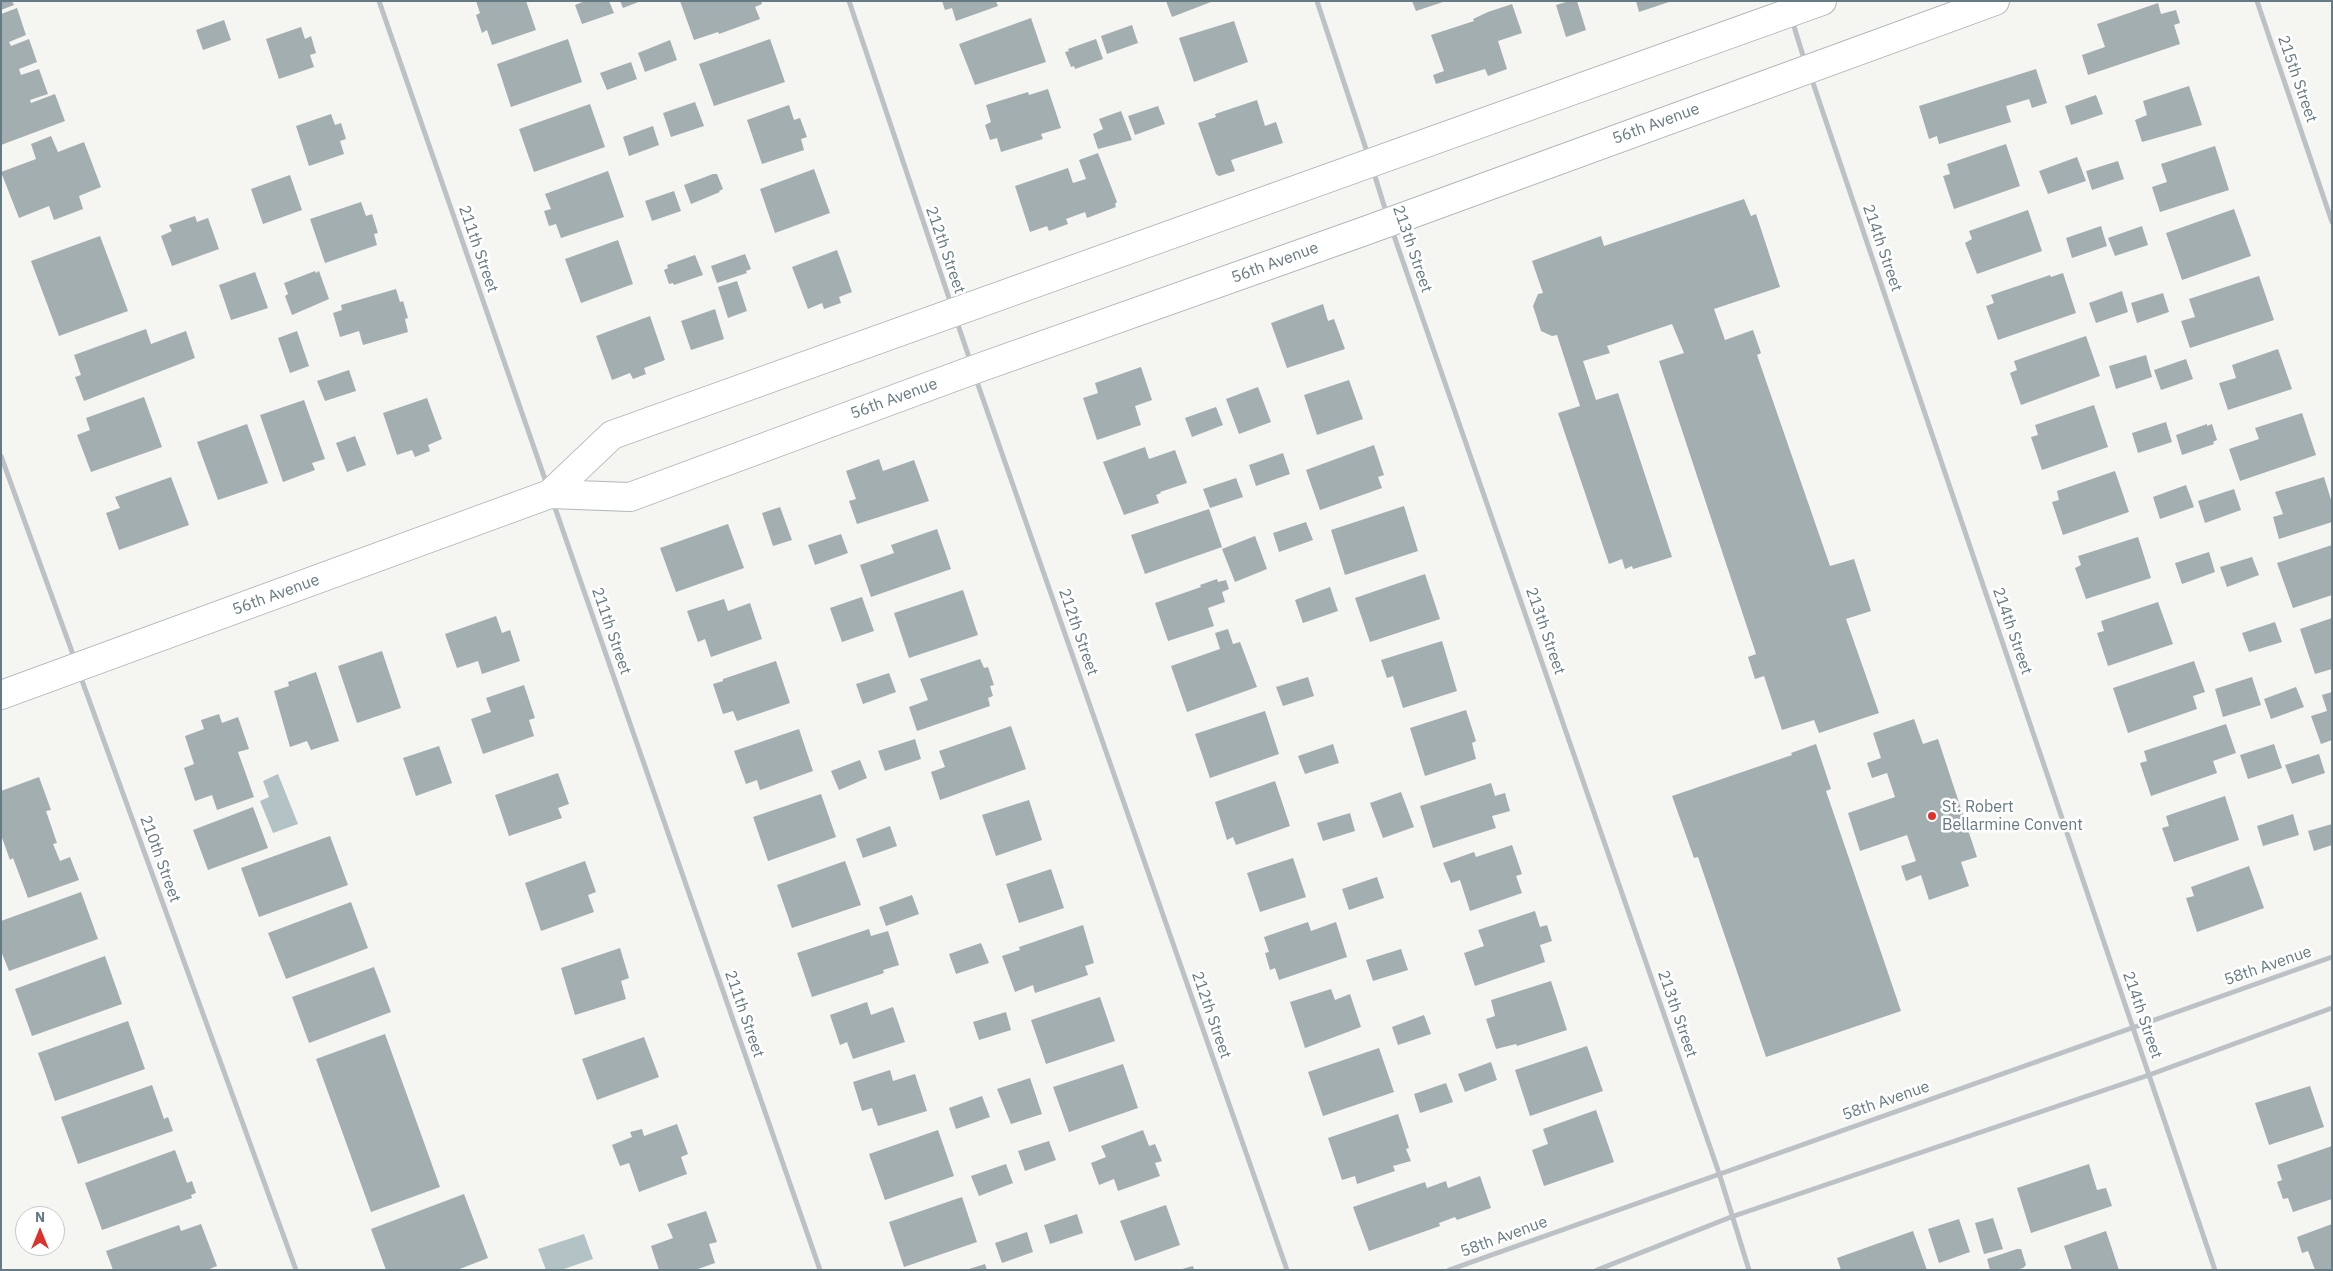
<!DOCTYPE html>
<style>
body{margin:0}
#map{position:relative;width:2333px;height:1271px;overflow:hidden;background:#f5f5f2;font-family:"IBM Plex Sans",sans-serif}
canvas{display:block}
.frame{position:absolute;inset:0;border:2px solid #657a82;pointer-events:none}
.north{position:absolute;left:15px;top:1206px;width:50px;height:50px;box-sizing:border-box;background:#fff;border:1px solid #c1cacd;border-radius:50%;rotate:0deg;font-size:14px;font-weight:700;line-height:20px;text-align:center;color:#657a82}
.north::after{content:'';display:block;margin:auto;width:18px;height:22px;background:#dc322b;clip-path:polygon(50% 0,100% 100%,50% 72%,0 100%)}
</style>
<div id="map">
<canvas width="2333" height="1271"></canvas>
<div class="frame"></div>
<div class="north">N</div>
</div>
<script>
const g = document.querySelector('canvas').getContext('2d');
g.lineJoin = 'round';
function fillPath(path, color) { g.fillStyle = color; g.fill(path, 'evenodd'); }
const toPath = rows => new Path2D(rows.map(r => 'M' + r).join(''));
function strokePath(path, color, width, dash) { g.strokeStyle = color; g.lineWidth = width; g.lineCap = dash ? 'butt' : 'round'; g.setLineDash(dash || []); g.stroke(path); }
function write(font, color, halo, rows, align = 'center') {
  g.font = font + ' "IBM Plex Sans",sans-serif'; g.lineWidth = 5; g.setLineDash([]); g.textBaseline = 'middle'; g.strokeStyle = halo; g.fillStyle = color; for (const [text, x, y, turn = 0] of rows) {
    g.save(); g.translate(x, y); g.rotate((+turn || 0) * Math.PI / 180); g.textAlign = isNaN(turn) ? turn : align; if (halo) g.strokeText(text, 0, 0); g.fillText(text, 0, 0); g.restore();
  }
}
fillPath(toPath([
 [278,774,298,824,273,833,260,801,269,797,263,781],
 [584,1234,593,1259,561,1270,546,1270,538,1249]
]), '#b3c3c5');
fillPath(toPath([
 [1,1,12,1,14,5,1,10],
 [476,1,526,1,536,30,492,45,487,30,482,33,476,15,480,13],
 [585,1,609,1,614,13,582,24,575,5],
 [620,1,641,1,623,8],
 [680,1,761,1,762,4,755,7,760,19,719,34,718,32,694,40],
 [942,1,996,1,998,6,956,21,952,8,945,10],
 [1166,1,1211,1,1211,2,1172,17],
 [1412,1,1443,1,1443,2,1416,11],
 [1569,1,1577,1,1586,30,1566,37,1556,5],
 [1636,1,1669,1,1669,2,1639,12],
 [2158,3,2161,14,2176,10,2180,23,2174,25,2180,44,2088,75,2082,55,2105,47,2097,24],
 [1512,4,1522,33,1498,41,1507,69,1488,76,1485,69,1436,84,1433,75,1444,71,1431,35,1474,21,1473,19,1488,12],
 [17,8,26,35,9,42,11,46,29,39,37,62,19,69,21,75,39,69,48,94,30,100,31,103,55,94,65,121,1,145,1,14],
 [1031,18,1046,62,975,85,959,44],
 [224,20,231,40,203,50,196,30],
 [1234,21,1248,62,1194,82,1179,38],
 [1132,25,1138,43,1107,54,1101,36],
 [301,27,305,39,311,36,316,53,310,55,314,67,279,79,266,39],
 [568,39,582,82,511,107,497,64],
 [770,39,785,82,714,106,699,64],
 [1096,39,1103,59,1075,69,1074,66,1071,67,1065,52,1069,51,1068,49],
 [670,40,677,60,645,72,638,53],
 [631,62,637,79,607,90,600,73],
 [2036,69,2047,103,2032,108,2029,99,2006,106,2011,122,1939,144,1937,136,1929,139,1919,106],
 [2189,86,2202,125,2142,142,2135,120,2147,115,2143,101],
 [1048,89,1061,128,1041,134,1043,139,1001,152,997,138,990,140,985,125,991,122,986,105,1028,92,1029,95],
 [2096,95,2103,114,2071,125,2065,106],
 [1257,100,1265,126,1276,122,1283,143,1231,160,1235,171,1219,176,1216,174,1198,123,1216,117,1215,114],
 [695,102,704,126,671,137,663,113],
 [590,104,605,147,534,172,519,129],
 [789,105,794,120,800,118,807,137,801,139,804,150,762,164,747,120],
 [1158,106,1165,124,1135,135,1128,116],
 [1121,111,1132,140,1098,149,1093,134,1103,129,1099,119],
 [331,114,335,125,341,123,346,139,340,141,344,154,309,166,296,126],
 [653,126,659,145,629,156,623,137],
 [51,136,58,152,84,142,101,187,79,196,83,209,54,220,49,206,19,218,1,172,36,159,31,144],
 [2006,144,2020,186,1954,209,1943,176,1950,174,1947,164],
 [2215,146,2229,190,2160,212,2152,187,2167,182,2161,164],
 [1098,153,1117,202,1115,204,1116,207,1087,218,1085,212,1066,219,1068,224,1049,231,1047,226,1030,232,1015,186,1068,168,1073,183,1086,179,1079,160],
 [2077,157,2086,181,2048,194,2039,171],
 [2118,161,2124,179,2092,190,2086,171],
 [814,169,830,213,775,233,760,189],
 [608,171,624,217,561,238,556,224,549,226,544,211,551,209,545,194],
 [713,174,717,174,723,189,719,191,720,192,691,204,684,185],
 [290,175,302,210,263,224,251,189],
 [674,191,681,211,652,221,645,201],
 [1744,199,1751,216,1756,214,1780,287,1714,309,1725,340,1753,330,1761,353,1757,355,1830,566,1854,559,1871,611,1846,619,1879,713,1819,733,1814,720,1782,730,1764,676,1755,679,1748,657,1756,654,1659,361,1684,353,1672,324,1607,346,1610,353,1583,361,1596,400,1618,393,1672,557,1633,569,1632,566,1625,569,1622,559,1609,564,1558,413,1580,406,1557,335,1552,336,1541,331,1533,306,1538,294,1543,293,1532,261,1601,236,1604,246],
 [361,202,366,216,372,214,378,233,374,234,377,245,325,263,310,219],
 [2234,209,2251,256,2182,280,2166,233],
 [2028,210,2042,251,1977,274,1965,243,1972,239,1969,231],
 [195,216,197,222,208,218,219,249,172,266,161,236,172,231,169,225],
 [2101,226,2107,246,2072,258,2066,238],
 [2142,226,2148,245,2115,256,2108,238],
 [100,236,128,311,59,336,31,261],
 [618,240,633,284,581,303,565,259],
 [837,250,852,292,839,297,841,303,824,309,822,303,808,309,792,267],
 [745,254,751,269,746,271,747,273,717,283,711,266],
 [695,255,703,275,674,285,673,283,669,284,664,270,668,268,667,265],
 [315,271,316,273,319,271,329,299,292,315,285,296,288,294,284,283],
 [255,272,268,308,231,320,219,285],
 [2063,273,2076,313,1998,340,1986,306,1994,303,1991,295,2050,275,2051,277],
 [2259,276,2274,320,2190,348,2181,321,2195,317,2189,299],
 [737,281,747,311,728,318,718,287],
 [396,289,400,302,403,301,408,318,405,319,408,332,363,345,359,331,340,337,333,313,342,310,341,305],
 [2122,291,2128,312,2096,323,2089,303],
 [2163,293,2169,312,2137,323,2131,303],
 [1323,304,1328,321,1334,319,1345,349,1287,368,1271,323],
 [715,309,724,339,691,350,681,321],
 [650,316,665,360,644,368,646,374,633,379,630,373,612,380,596,336],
 [146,329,151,344,186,331,195,358,84,401,75,377,81,375,74,355],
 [297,331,309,366,290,373,278,338],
 [2086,336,2100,376,2021,405,2010,373,2017,370,2014,361],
 [2278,349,2292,389,2228,410,2219,383,2236,378,2232,365],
 [2146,355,2152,377,2116,389,2109,366],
 [2186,359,2193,379,2161,390,2154,370],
 [1141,367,1152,400,1135,406,1141,425,1097,440,1083,398,1098,393,1095,383],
 [349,370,356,391,325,401,317,381],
 [1349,380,1363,419,1317,435,1304,395],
 [1258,387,1271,422,1239,434,1226,399],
 [144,397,162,447,91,472,77,435,90,430,86,418],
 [427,398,442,439,428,445,430,451,415,457,412,450,397,455,383,413],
 [304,400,325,459,312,463,315,470,283,482,260,415],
 [2094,405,2108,447,2042,470,2031,437,2038,435,2035,425],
 [1216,407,1223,425,1192,437,1185,418],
 [2302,413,2316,455,2240,481,2229,449,2259,439,2255,428],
 [2166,422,2172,442,2138,453,2132,433],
 [247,424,268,483,218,500,197,442],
 [2207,424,2207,426,2212,424,2217,440,2213,442,2214,444,2182,455,2176,435],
 [355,436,366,465,347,472,336,443],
 [1374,445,1384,475,1378,477,1382,488,1320,510,1306,470],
 [1145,447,1149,459,1175,450,1187,483,1160,492,1161,493,1156,495,1159,503,1124,515,1103,462],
 [1283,453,1290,474,1256,486,1249,465],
 [879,459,883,471,914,460,929,501,857,524,849,501,856,499,846,471],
 [2115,471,2129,512,2063,535,2052,502,2059,500,2057,491],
 [171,477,189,525,119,550,106,513,120,508,115,497],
 [2324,477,2332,503,2332,522,2279,539,2273,517,2283,514,2275,492],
 [1236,478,1243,497,1210,508,1203,489],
 [2186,485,2194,507,2160,519,2153,497],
 [2234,489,2241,510,2205,523,2198,501],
 [1404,506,1418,551,1345,575,1331,530],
 [780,507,792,540,773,546,762,513],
 [1209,509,1222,547,1145,574,1131,535],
 [1306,522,1313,540,1279,552,1273,533],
 [728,524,744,568,676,592,660,548],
 [937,529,951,569,871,597,860,565,894,553,891,545],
 [841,534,848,553,815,565,808,545],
 [1255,536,1267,569,1235,582,1222,549],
 [2138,537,2151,578,2086,599,2075,568,2081,565,2078,556],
 [2332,545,2332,595,2293,608,2277,563],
 [2209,552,2215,572,2182,584,2175,563],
 [2252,557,2259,575,2227,587,2220,567],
 [1425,574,1440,619,1370,642,1355,598],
 [1217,579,1218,582,1226,580,1229,589,1222,592,1225,602,1208,608,1214,626,1168,641,1155,603,1201,587,1200,585],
 [1330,587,1338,611,1303,623,1295,600],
 [963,590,978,635,909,658,894,613],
 [862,597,874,631,842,642,830,608],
 [724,599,728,611,750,603,762,639,711,657,705,639,698,642,687,611],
 [2158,602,2173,644,2108,666,2097,633,2104,631,2101,621],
 [496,616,502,633,510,630,520,661,482,674,478,661,457,668,445,634],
 [2332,618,2332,669,2315,674,2300,629],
 [2275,622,2282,642,2249,652,2242,633],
 [1228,629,1233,644,1240,642,1257,687,1187,712,1171,666,1220,649,1215,633],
 [1442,641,1457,691,1403,708,1393,676,1387,678,1381,660],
 [382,651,401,708,357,723,338,666],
 [980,659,984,668,988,667,994,685,990,686,993,696,988,698,990,706,917,731,909,707,928,700,920,679],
 [776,661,790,703,737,721,733,711,723,714,713,684,723,681,723,679],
 [2194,661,2205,692,2193,696,2197,709,2128,733,2113,688],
 [316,672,339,741,311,750,307,741,290,747,274,691,289,686,288,682],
 [889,673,896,692,863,704,856,684],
 [1308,677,1314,696,1283,706,1276,687],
 [2252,677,2261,705,2223,717,2215,689],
 [524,685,535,718,529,720,534,736,483,754,471,719,491,712,486,698],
 [2296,687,2304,707,2271,719,2264,699],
 [2332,692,2332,740,2321,744,2311,716,2327,711,2322,695],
 [1466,710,1476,741,1472,743,1476,759,1425,776,1410,728],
 [1265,711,1279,754,1210,778,1195,734],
 [219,714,222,723,238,717,249,749,238,752,254,797,217,810,212,795,195,801,184,768,194,764,185,736,204,729,201,720],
 [1914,719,1923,744,1938,739,1977,857,1961,862,1969,886,1929,900,1921,875,1906,881,1901,866,1916,861,1907,835,1860,851,1848,813,1895,797,1887,773,1872,778,1867,763,1881,758,1873,733],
 [2226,724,2236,753,2213,761,2217,773,2151,796,2140,763,2147,761,2144,751],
 [1011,726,1026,769,940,800,931,772,945,767,939,751],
 [799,729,813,771,760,790,757,780,746,784,734,751],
 [915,739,921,759,885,771,878,751],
 [1333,744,1339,763,1305,774,1298,756],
 [1816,744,1831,789,1826,791,1901,1011,1766,1057,1698,857,1694,858,1672,796,1792,755,1791,753],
 [2274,744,2282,768,2248,779,2240,755],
 [439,746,452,783,416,796,403,758],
 [2319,754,2325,773,2292,784,2285,765],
 [860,760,867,778,839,790,831,771],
 [558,773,569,804,558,808,562,818,509,836,495,795],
 [39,777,51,810,46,811,57,843,53,844,60,861,70,857,79,880,28,898,13,858,10,860,1,835,1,791],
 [1275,781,1290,826,1236,845,1233,837,1227,840,1215,802],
 [1491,783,1495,796,1505,793,1510,811,1492,816,1496,828,1433,848,1420,806],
 [1401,792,1414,827,1383,838,1370,803],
 [821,794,836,837,768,861,753,817],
 [2225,796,2239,840,2174,862,2162,828,2169,826,2166,816],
 [1029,800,1042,840,996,856,982,815],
 [253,807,268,848,208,870,193,830],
 [1350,813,1355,831,1323,841,1317,823],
 [2293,814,2299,835,2263,846,2257,826],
 [2332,824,2332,845,2314,851,2308,831],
 [890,826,897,846,863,858,856,839],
 [330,836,348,885,259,917,241,868],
 [1512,845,1522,874,1516,876,1522,893,1470,911,1460,880,1451,883,1443,863,1474,852,1476,857],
 [1293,858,1306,897,1260,912,1247,873],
 [585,861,596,892,588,895,594,912,541,931,525,883],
 [845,861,861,905,792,928,777,885],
 [2249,866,2264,908,2197,932,2186,898,2194,896,2191,887],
 [1051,869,1064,908,1019,923,1006,884],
 [1377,877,1384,898,1349,910,1342,889],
 [81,892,98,939,9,971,1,951,1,921],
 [912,895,919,914,886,926,879,907],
 [351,902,368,948,286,979,268,933],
 [1535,911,1540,927,1547,925,1552,941,1540,945,1545,962,1475,986,1464,953,1484,946,1478,930],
 [1308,922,1311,931,1336,922,1347,957,1279,980,1275,968,1270,970,1265,953,1269,952,1264,937],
 [1083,925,1094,963,1085,966,1088,975,1035,993,1033,985,1015,992,1002,956,1020,950,1019,947],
 [869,929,871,936,888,931,899,965,883,970,884,973,812,997,797,953],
 [981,943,989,963,956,974,949,954],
 [620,948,629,978,621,981,626,999,575,1015,561,968],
 [1401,949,1408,970,1373,981,1366,960],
 [105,956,122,1004,32,1036,15,989],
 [374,967,391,1012,309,1043,292,997],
 [1551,981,1567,1030,1517,1046,1516,1044,1496,1049,1486,1019,1495,1016,1491,1000],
 [1331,989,1335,1000,1350,994,1361,1027,1305,1048,1290,1002],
 [1100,997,1115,1041,1046,1064,1031,1020],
 [867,1002,871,1015,893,1007,905,1042,853,1059,847,1042,840,1045,830,1015],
 [1006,1012,1011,1030,979,1040,973,1022],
 [1424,1015,1431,1034,1398,1045,1392,1027],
 [128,1021,145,1069,55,1101,38,1053],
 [385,1034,440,1187,371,1212,316,1059],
 [644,1037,659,1077,597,1100,582,1059],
 [1587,1046,1603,1091,1530,1116,1515,1070],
 [1379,1048,1394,1092,1323,1116,1308,1072],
 [1491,1062,1497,1080,1465,1092,1458,1074],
 [1123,1064,1138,1108,1069,1132,1053,1087],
 [890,1070,893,1081,915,1074,927,1111,878,1126,872,1108,862,1111,853,1082],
 [1030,1078,1042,1114,1011,1124,997,1089],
 [1446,1083,1453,1102,1420,1113,1414,1094],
 [152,1085,164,1119,168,1117,173,1131,78,1164,61,1117],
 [2310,1086,2324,1127,2269,1145,2255,1103],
 [982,1096,990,1117,956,1129,949,1108],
 [1596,1110,1614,1162,1544,1186,1532,1150,1548,1144,1543,1129],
 [1398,1114,1409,1148,1406,1149,1411,1161,1393,1166,1395,1171,1357,1184,1355,1176,1342,1180,1328,1138],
 [677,1124,688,1154,681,1157,687,1174,639,1192,629,1163,620,1166,612,1145,632,1137,630,1132,642,1129,644,1136],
 [938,1130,954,1176,885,1200,869,1154],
 [1143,1130,1149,1146,1155,1144,1162,1161,1155,1163,1160,1176,1118,1191,1114,1179,1099,1185,1091,1163,1106,1157,1101,1146],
 [1049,1141,1056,1160,1025,1171,1018,1151],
 [2332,1146,2332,1199,2293,1212,2288,1198,2283,1199,2277,1182,2282,1180,2277,1165],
 [175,1150,187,1183,192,1181,196,1193,191,1195,192,1198,102,1230,85,1183],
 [1006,1164,1013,1183,979,1196,971,1176],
 [2089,1164,2097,1190,2106,1188,2112,1206,2031,1233,2017,1188],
 [1480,1176,1491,1208,1457,1220,1455,1217,1439,1223,1440,1226,1369,1251,1353,1207,1425,1182,1427,1188,1446,1181,1448,1188],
 [464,1194,488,1258,457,1270,386,1270,371,1229],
 [962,1197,977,1242,904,1267,889,1222],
 [1166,1205,1180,1245,1135,1261,1120,1221],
 [706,1211,717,1242,709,1244,715,1263,695,1270,659,1270,651,1246,673,1238,667,1224],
 [1077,1214,1083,1233,1050,1244,1044,1225],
 [1993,1218,2003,1249,1984,1254,1975,1223],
 [1959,1219,1970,1252,1939,1263,1928,1229],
 [201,1224,217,1266,207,1270,113,1270,106,1251,179,1225,181,1231],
 [2332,1224,2332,1270,2315,1270,2308,1251,2302,1253,2297,1237],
 [1913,1231,1927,1270,1841,1270,1837,1258],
 [2106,1231,2119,1270,2072,1270,2064,1246],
 [1027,1232,1033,1252,1002,1263,995,1243],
 [2017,1249,2021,1249,2026,1265,2023,1268,2016,1270,1990,1270,1987,1259],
 [985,1264,987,1270,969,1270,969,1269],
 [1193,1266,1194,1270,1182,1270,1182,1269]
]), '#a3aeb1');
const secondary = toPath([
 [550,494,612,435,1822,1],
 [1,695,550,494,630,497,973,370,1362,232,1995,1]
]);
strokePath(secondary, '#b0b7ba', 30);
strokePath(toPath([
 [379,1,547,485],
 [849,1,951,304],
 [1317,1,1368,155],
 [2257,1,2332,222],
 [1792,20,1805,62],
 [1811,77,2215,1270],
 [1373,170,1387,215],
 [1392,230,1719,1173,1749,1270],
 [956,319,971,363],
 [976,379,1287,1270],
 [1,456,75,660],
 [553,502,820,1270],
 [80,675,296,1270],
 [1449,1270,2332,957],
 [1597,1270,1731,1217,2149,1075,2332,1008]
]), '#bbc1c4', 5);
strokePath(secondary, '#fff', 28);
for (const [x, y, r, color] of [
 [1932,816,5,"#dc322b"]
]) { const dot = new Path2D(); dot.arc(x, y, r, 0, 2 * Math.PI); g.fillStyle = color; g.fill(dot); strokePath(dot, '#fff', 2); }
write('16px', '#657a82', '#fff', [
 ["215th Street",2297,79,71],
 ["56th Avenue",1656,124,-20],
 ["214th Street",1882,248,71],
 ["211th Street",478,249,71],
 ["213th Street",1412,249,71],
 ["212th Street",945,250,71],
 ["56th Avenue",1275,263,-20],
 ["56th Avenue",894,399,-20],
 ["56th Avenue",276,595,-20],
 ["211th Street",611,631,71],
 ["213th Street",1545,631,71],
 ["214th Street",2012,631,71],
 ["212th Street",1078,632,71],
 ["210th Street",160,859,70],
 ["58th Avenue",2268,966,-19],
 ["211th Street",744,1014,71],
 ["213th Street",1677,1014,71],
 ["212th Street",1211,1015,71],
 ["214th Street",2142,1015,71],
 ["58th Avenue",1886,1101,-19],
 ["58th Avenue",1504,1237,-20]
]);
write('16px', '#657a82', '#fff', [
 ["St. Robert",1942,807],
 ["Bellarmine Convent",1942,825]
], 'left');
</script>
